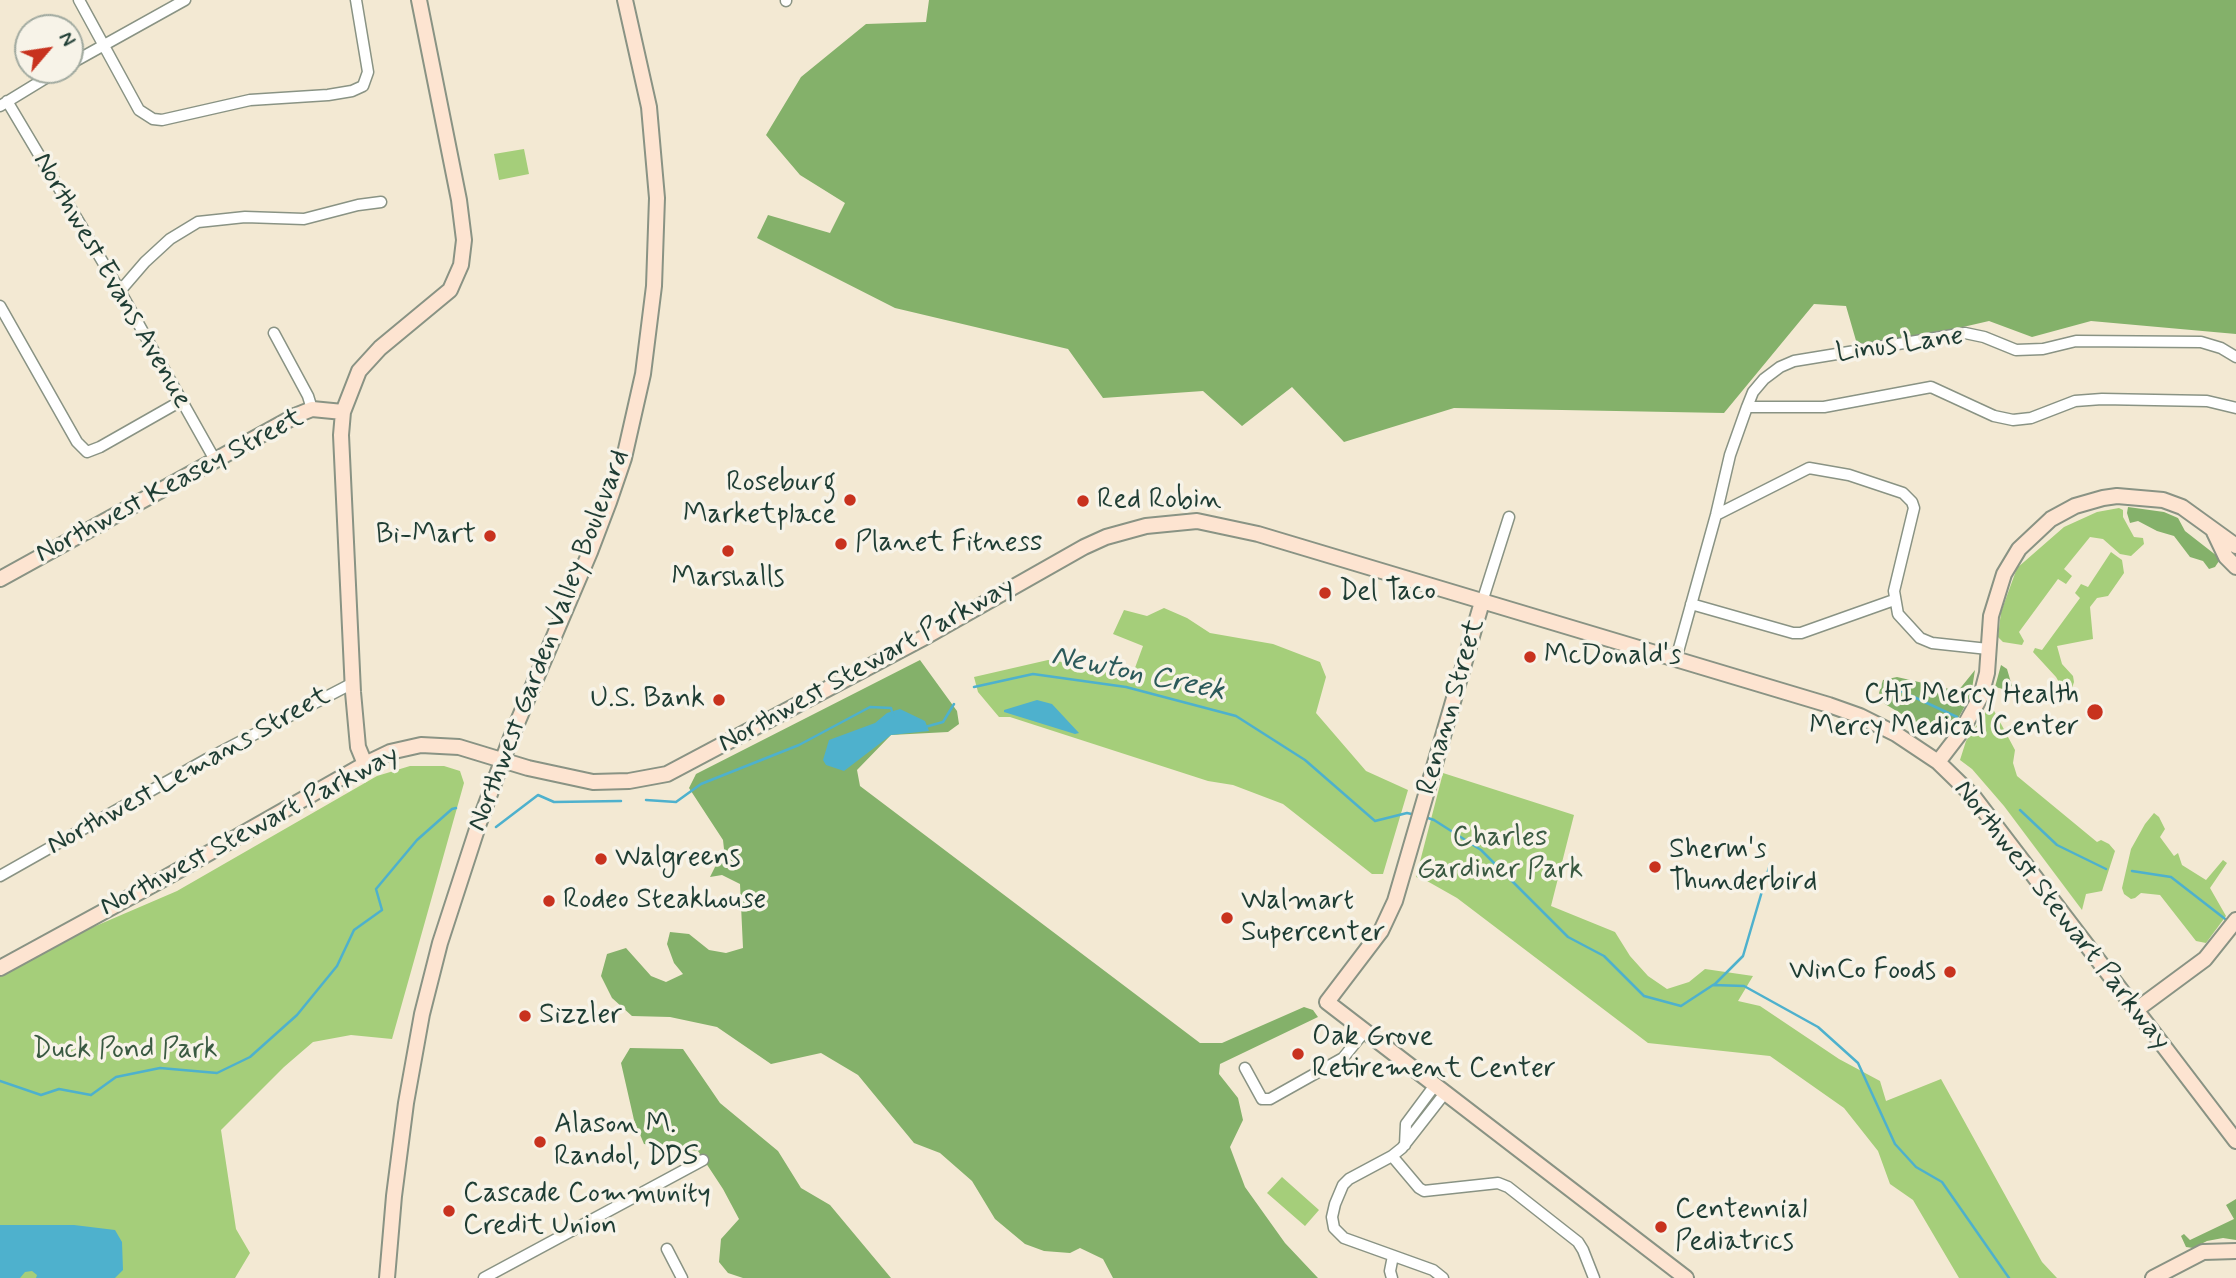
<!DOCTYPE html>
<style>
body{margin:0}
#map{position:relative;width:2236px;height:1278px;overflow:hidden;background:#f3e9d3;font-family:Mynerve,sans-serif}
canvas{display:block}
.north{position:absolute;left:14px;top:14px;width:70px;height:70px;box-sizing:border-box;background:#f7f3e8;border:2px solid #a1aaa0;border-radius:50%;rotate:61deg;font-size:19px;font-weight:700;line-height:28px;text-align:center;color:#1f3d34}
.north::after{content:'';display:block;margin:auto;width:24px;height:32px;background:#c8321e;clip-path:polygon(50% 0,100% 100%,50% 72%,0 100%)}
</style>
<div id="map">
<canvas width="2236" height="1278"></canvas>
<div class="north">N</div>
</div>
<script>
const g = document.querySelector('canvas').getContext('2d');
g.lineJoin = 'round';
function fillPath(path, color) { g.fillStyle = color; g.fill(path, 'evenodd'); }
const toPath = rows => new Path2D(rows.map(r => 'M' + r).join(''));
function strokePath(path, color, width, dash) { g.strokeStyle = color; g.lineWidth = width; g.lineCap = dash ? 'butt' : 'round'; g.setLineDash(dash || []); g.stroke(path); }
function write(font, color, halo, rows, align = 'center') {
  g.font = font + ' Mynerve,sans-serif'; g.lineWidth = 7; g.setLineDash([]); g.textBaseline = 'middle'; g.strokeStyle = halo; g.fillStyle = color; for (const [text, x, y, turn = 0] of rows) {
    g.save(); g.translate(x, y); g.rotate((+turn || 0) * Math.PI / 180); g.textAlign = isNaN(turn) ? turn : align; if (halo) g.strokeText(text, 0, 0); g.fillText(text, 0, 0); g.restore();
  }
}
fillPath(toPath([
 [524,149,529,174,499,180,494,154],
 [2119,508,2123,510,2123,517,2134,537,2143,538,2144,544,2131,556,2120,554,2103,539,2090,537,2064,569,2072,576,2066,584,2058,579,2019,632,2024,641,2022,645,2003,642,1998,637,2001,612,2017,568,2064,527,2097,512],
 [2111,552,2122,560,2124,573,2108,596,2097,598,2090,607,2093,639,2057,646,2062,664,2073,676,2074,682,2070,694,2066,694,2056,677,2033,652,2035,648,2042,650,2080,598,2075,593,2081,584,2088,587],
 [1164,608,1187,618,1210,633,1273,644,1320,662,1326,677,1316,713,1366,771,1408,790,1383,874,1372,874,1283,804,1233,785,1208,781,1010,717,999,717,978,692,974,677,1048,660,1098,667,1132,676,1143,646,1113,634,1124,610,1147,616],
 [1992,707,2015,750,2013,763,2017,776,2097,842,2101,840,2109,844,2115,851,2102,891,2086,894,2082,910,2004,806,1972,769,1960,760,1966,741,1987,710],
 [410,766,444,766,460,771,464,783,392,1039,351,1035,313,1042,284,1067,221,1130,236,1229,250,1253,235,1278,0,1278,0,977,84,931,177,891,377,776],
 [1443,773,1574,815,1551,906,1615,932,1630,956,1648,976,1667,989,1689,982,1705,969,1753,976,1738,1001,1760,1006,1839,1059,1880,1081,1886,1101,1941,1079,2042,1262,2057,1278,1959,1278,1913,1200,1890,1184,1878,1151,1844,1108,1770,1056,1648,1043,1457,898,1427,881,1416,877],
 [2154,813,2159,817,2165,829,2160,837,2174,856,2178,853,2182,865,2206,880,2223,860,2227,863,2210,888,2226,916,2206,943,2196,941,2160,895,2141,893,2135,898,2131,899,2124,894,2122,888,2131,849,2145,824],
 [1282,1177,1319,1210,1305,1226,1267,1193]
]), '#a5ce7a');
fillPath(toPath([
 [929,0,2236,0,2236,334,2091,321,2032,337,1989,321,1859,351,1846,306,1814,304,1724,413,1454,408,1344,442,1292,387,1242,426,1203,391,1103,398,1068,349,895,308,757,238,768,215,830,233,845,203,800,175,766,135,801,77,866,24,926,22],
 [2128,507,2164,512,2178,518,2185,531,2217,556,2219,561,2215,567,2209,569,2203,561,2190,557,2174,536,2157,531,2138,521,2130,523,2127,513],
 [920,660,957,711,959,724,948,732,891,735,857,770,860,786,1200,1043,1222,1043,1304,1007,1313,1010,1318,1017,1220,1064,1219,1074,1238,1098,1243,1120,1230,1147,1245,1187,1285,1243,1318,1278,1113,1278,1103,1259,1080,1248,1070,1253,1044,1251,1025,1244,995,1219,972,1181,940,1153,914,1143,858,1075,821,1053,771,1064,717,1027,670,1017,632,1016,612,998,601,976,607,954,626,948,651,976,666,982,683,974,674,963,667,944,670,932,689,934,709,950,726,953,743,948,740,884,722,875,710,877,724,849,723,840,689,788,696,774],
 [2001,665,2007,669,2012,686,2003,689,1995,687],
 [1975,670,1971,695,1955,724,1936,735,1885,704,1879,693,1883,680,1897,677,1958,691],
 [630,1048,683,1049,720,1103,778,1151,801,1188,830,1205,891,1278,743,1278,728,1273,719,1262,721,1239,739,1219,723,1189,698,1151,644,1144,634,1120,621,1063],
 [2236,1199,2236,1240,2223,1238,2207,1241,2193,1248,2186,1247,2181,1236,2184,1234,2190,1240,2234,1219,2226,1205]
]), '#84b16a');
fillPath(toPath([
 [1037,700,1052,704,1079,733,1075,734,1004,712,1004,710],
 [900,709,925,721,929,731,891,735,844,771,826,765,823,760,829,740,875,723,887,713],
 [0,1225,74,1225,115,1230,122,1242,123,1270,115,1278,36,1278,37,1275,32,1271,25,1272,20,1278,0,1278]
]), '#4eb1cd');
strokePath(toPath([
 [1886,684,1957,717],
 [974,687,1033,674,1126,687,1236,716,1305,760,1375,821,1407,813,1416,815],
 [925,727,943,722,954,704],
 [646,800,676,802,701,784,799,745,870,707,891,708,893,715],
 [2020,810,2057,845,2106,869],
 [1425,817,1434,820,1481,850,1568,937,1604,956,1644,996,1681,1006,1713,985,1744,986,1818,1027,1858,1063,1895,1144,1916,1167,1942,1182,2009,1278],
 [496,827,538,795,554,802,621,801],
 [2132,871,2171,877,2229,922],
 [1714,985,1743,956,1770,864],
 [0,1081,41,1095,59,1089,91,1095,116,1077,160,1068,217,1073,250,1057,297,1015,337,966,354,930,382,910,376,889,417,840,452,809,456,808]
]), '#4eb1cd', 2.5);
const street = toPath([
 [79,0,139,110,153,119,162,120,250,100,328,95,352,91,363,86,368,72,356,0],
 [786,0,786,1],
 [70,64,185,0],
 [7,101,120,291,215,460],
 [0,106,59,70],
 [120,291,145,262,170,239,198,222,245,217,304,219,358,205,381,202],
 [0,306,77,442,87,452,100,447,181,401],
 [274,333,308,396,312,409],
 [1747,407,1753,392,1764,379,1780,367,1794,361,1965,333,1984,337,2016,350,2043,349,2076,341,2201,342,2221,348,2236,357],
 [1716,515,1809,468,1849,475,1903,493,1912,502,1914,508,1894,591,1898,614,1920,638,1932,643,1988,649],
 [1482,602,1509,517],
 [1691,604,1793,633,1801,633,1894,600],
 [1676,659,1716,515,1730,455,1747,407,1824,407,1931,387,1994,416,2013,420,2031,418,2075,401,2102,399,2207,401,2236,408],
 [0,876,207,759,353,683],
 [1245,1068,1262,1099,1270,1099,1343,1058,1365,1031],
 [1405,1145,1406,1124,1435,1085],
 [1392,1156,1419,1188,1424,1191,1498,1183,1508,1187,1578,1242,1583,1250,1594,1278],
 [667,1249,682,1278],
 [484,1278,703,1160],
 [1392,1278,1390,1271,1393,1256],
 [1443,1278,1433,1270,1344,1238,1334,1228,1332,1217,1335,1204,1343,1185,1349,1179,1392,1156,1402,1148,1445,1093]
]);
const secondary = toPath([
 [2214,532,2226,557,2236,567],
 [0,579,297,415,312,409,343,412],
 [1482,602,1395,901,1381,931,1327,1002,1686,1278],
 [1938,762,1961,732,1981,696,1987,673,1991,616,2004,574,2019,549,2051,519,2075,506,2103,498,2117,496,2163,500,2182,507,2236,546],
 [365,764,358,747,353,692,341,435,343,412,359,371,380,348,450,290,461,265,464,240,459,200,419,0],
 [0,968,165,878,365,764,390,752,421,745,459,747,528,768,593,782,629,781,667,774,927,636,1084,547,1106,537,1146,526,1197,521,1258,534,1829,705,1860,716,1896,734,1938,762,1973,796,2236,1141],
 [2136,1010,2205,959,2236,920],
 [387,1278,394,1196,406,1103,422,1014,440,943,479,823,512,735,590,552,609,502,624,458,643,374,654,286,657,198,649,107,625,0],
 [2153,1278,2203,1252,2236,1251]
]);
strokePath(street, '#899384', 13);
strokePath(secondary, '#899384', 18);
strokePath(street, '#fff', 10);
strokePath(secondary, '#fde4d1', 14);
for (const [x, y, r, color] of [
 [850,500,7,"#c8321e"],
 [1083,501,7,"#c8321e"],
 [490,536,7,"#c8321e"],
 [841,544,7,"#c8321e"],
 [728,551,7,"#c8321e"],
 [1325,593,7,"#c8321e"],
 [1530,657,7,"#c8321e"],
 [719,700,7,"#c8321e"],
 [2095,712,9,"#c8321e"],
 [601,859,7,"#c8321e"],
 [1655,867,7,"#c8321e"],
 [549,901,7,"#c8321e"],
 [1227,918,7,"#c8321e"],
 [1950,972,7,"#c8321e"],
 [525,1016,7,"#c8321e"],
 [1298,1054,7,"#c8321e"],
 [540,1142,7,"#c8321e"],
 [449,1211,7,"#c8321e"],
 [1661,1227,7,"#c8321e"]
]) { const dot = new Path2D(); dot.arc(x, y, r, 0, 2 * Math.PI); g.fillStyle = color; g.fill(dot); strokePath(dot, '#f7f3e8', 2.5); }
write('28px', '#1f3d34', '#f7f3e8', [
 ["Northwest Evans Avenue",111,281,60],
 ["Linus Lane",1900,346,-8],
 ["Northwest Keasey Street",170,487,-28],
 ["Northwest Garden Valley Boulevard",550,641,-69],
 ["Northwest Stewart Parkway",867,666,-29],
 ["Renann Street",1452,707,-74],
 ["Northwest Lemans Street",189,772,-29],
 ["Northwest Stewart Parkway",250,832,-28],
 ["Northwest Stewart Parkway",2061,916,52]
]);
write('28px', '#1f3d34', '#f7f3e8', [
 ["Roseburg",836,484,"right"],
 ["Marketplace",836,516,"right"],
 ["Red Robin",1097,501],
 ["Bi-Mart",476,536,"right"],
 ["Planet Fitness",855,544],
 ["Marshalls",728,579,"center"],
 ["Del Taco",1339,593],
 ["McDonald's",1544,657],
 ["CHI Mercy Health",2079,696,"right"],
 ["Mercy Medical Center",2079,728,"right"],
 ["U.S. Bank",705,700,"right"],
 ["Sherm's",1669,851],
 ["Thunderbird",1669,883],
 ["Walgreens",615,859],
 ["Rodeo Steakhouse",563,901],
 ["Walmart",1241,902],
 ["Supercenter",1241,934],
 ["WinCo Foods",1936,972,"right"],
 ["Sizzler",539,1016],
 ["Oak Grove",1312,1038],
 ["Retirement Center",1312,1070],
 ["Alason M.",554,1126],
 ["Randol, DDS",554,1158],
 ["Cascade Community",463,1195],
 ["Credit Union",463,1227],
 ["Centennial",1675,1211],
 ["Pediatrics",1675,1243]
], 'left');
write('28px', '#3a5a42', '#f7f3e8', [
 ["Charles",1500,839],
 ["Gardiner Park",1500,871],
 ["Duck Pond Park",125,1051]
]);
write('italic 30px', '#2b5a5a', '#f7f3e8', [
 ["Newton Creek",1138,675,12]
]);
</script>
